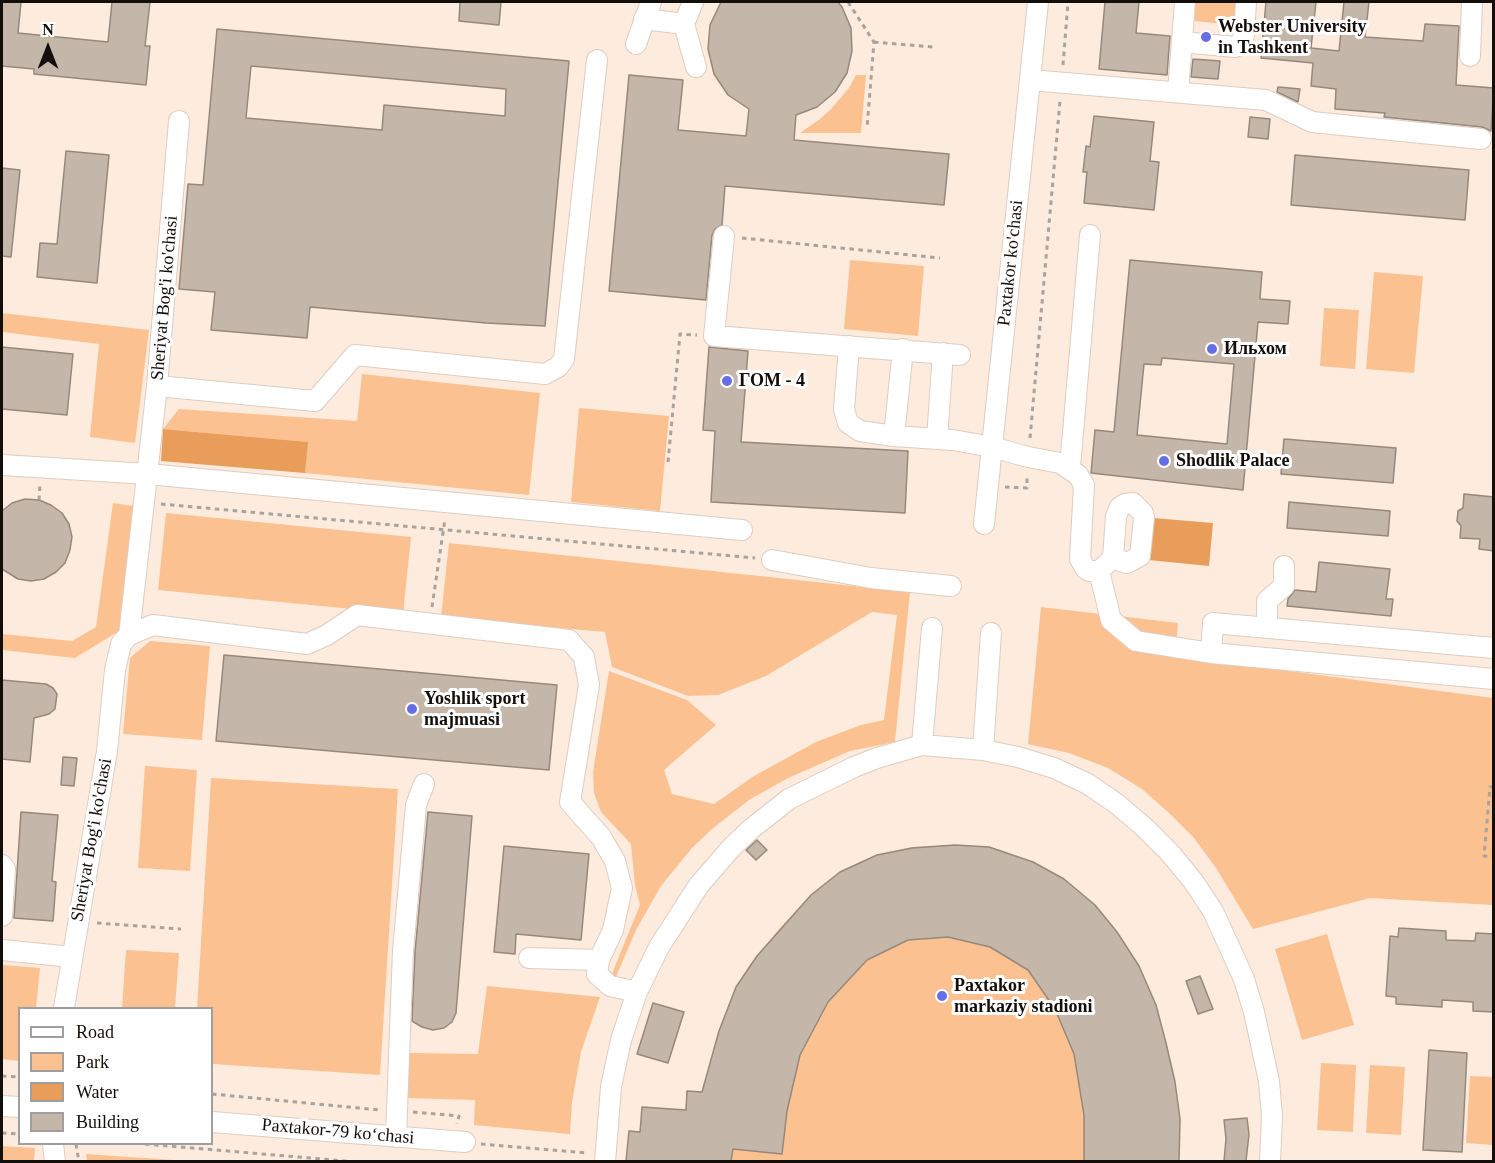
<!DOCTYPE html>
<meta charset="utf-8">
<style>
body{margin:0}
#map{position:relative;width:1495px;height:1163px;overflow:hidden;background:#fdf7f2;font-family:"Times New Roman",serif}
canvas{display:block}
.frame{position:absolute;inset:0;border:3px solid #130e0a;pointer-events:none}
.legend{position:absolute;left:18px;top:1007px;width:195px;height:138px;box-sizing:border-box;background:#fff;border:2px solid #a19f9d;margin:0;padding:8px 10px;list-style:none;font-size:18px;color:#130e0a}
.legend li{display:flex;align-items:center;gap:12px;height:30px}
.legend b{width:30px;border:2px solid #a19f9d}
.north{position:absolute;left:18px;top:18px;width:60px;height:60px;-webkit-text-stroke:4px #fff;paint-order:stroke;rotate:0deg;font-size:16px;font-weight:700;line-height:24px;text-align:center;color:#130e0a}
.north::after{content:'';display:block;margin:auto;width:21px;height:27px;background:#130e0a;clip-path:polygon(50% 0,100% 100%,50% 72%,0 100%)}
</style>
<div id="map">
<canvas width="1495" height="1163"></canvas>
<div class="frame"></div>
<ul class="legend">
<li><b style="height:8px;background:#fff"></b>Road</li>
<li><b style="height:16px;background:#fbc191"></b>Park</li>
<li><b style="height:16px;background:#e99d5a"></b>Water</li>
<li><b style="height:16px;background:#c5b6aa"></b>Building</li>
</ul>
<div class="north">N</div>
</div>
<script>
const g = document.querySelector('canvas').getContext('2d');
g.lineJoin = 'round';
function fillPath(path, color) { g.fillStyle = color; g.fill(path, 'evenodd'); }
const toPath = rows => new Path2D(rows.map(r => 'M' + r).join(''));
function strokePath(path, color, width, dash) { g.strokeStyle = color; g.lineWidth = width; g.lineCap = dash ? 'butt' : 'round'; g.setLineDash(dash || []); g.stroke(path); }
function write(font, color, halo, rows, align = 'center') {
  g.font = font + ' "Times New Roman",serif'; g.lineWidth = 6; g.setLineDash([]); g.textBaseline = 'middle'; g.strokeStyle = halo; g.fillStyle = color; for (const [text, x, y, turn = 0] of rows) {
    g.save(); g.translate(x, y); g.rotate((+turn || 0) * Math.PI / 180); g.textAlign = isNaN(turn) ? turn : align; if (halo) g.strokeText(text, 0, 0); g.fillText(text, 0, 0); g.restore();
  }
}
fillPath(toPath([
 [2,2,1493,2,1493,1161,2,1162],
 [20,1008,212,1008,212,1144,20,1144]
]), '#fdebdd');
fillPath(toPath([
 [1195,2,1238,2,1236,25,1193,21],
 [856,75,866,75,861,133,800,133,820,119,831,109,849,88],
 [850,260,924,266,918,336,844,329],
 [1374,272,1423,276,1414,373,1366,369],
 [1324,308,1359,310,1355,369,1320,366],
 [2,313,149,330,135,443,90,437,99,344,2,332],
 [362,374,540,393,529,495,305,473,307,442,163,429,179,409,357,421],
 [579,408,669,416,660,511,571,502],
 [113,503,140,507,124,628,75,658,2,650,2,634,72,641,96,627],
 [166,513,411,537,403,614,158,590],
 [449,543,910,592,895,742,850,751,788,778,749,800,712,829,692,848,661,886,636,930,615,979,611,976,640,905,635,885,631,844,601,812,594,793,593,772,609,671,687,700,716,725,664,770,672,794,714,804,754,776,816,742,861,725,884,720,897,615,872,612,766,676,718,695,688,696,612,667,605,632,441,617],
 [1041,607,1178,623,1175,656,1493,698,1493,905,1370,898,1253,929,1216,868,1194,838,1169,813,1142,789,1108,768,1069,753,1028,744],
 [150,641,210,646,202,740,123,734,130,658],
 [145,766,197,770,190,871,138,868],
 [211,778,398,789,380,1075,212,1064,212,1008,197,1008],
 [955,845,1033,862,1064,879,1095,905,1117,932,1139,966,1156,1005,1166,1043,1175,1082,1180,1119,1179,1161,681,1162,687,1091,702,1092,719,1031,736,987,757,956,779,929,811,895,840,872,877,855,912,847],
 [1327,934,1354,1025,1302,1040,1275,949],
 [126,950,179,953,175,1008,122,1008],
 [2,965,40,968,36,1008,20,1008,19,1061,2,1059],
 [487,986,600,997,581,1052,572,1102,570,1134,474,1125,475,1100,403,1098,408,1053,478,1054],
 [1321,1063,1356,1065,1353,1132,1317,1130],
 [1370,1065,1405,1067,1401,1135,1366,1133],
 [1470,1076,1493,1077,1493,1145,1466,1143],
 [2,1146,35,1148,34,1161,2,1161],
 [86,1154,187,1161,87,1161]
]), '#fbc191');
fillPath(toPath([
 [163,429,308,442,305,473,161,461],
 [1153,518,1213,523,1209,566,1149,560]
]), '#e99d5a');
const building = toPath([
 [2,2,21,2,18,33,108,42,112,2,150,2,145,46,150,46,146,85,34,74,34,69,2,66,2,2],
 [460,2,501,2,499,25,459,21,460,2],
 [721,2,838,2,842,7,851,28,852,51,847,73,835,92,817,107,796,115,794,140,949,154,944,205,725,186,722,225,715,229,712,235,706,300,609,291,629,75,683,80,678,130,746,136,749,109,728,95,714,74,708,49,710,25,721,2],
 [1105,2,1139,2,1136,33,1170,36,1167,75,1099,69,1105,2],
 [1266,2,1316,2,1311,48,1339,51,1344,2,1369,2,1365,37,1423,41,1425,24,1459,26,1456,85,1494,88,1491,131,1482,127,1384,117,1385,113,1335,109,1336,89,1311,86,1313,63,1261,58,1266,2],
 [217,29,569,61,545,326,486,323,310,307,307,338,211,330,215,292,179,289,188,184,203,185,217,29],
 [251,66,506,89,505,116,384,105,382,130,246,118,251,66],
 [1193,59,1220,61,1218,79,1191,77,1193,59],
 [1278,87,1300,89,1298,102,1277,92,1278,87],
 [1094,116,1154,122,1150,161,1159,162,1154,210,1084,203,1087,172,1083,172,1086,146,1090,147,1094,116],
 [1250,117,1270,119,1268,139,1248,137,1250,117],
 [66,151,109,155,97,283,37,277,40,243,57,244,66,151],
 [1295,155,1469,170,1465,220,1291,205,1295,155],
 [2,168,20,170,11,257,2,256,2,168],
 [1130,260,1262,272,1260,299,1290,301,1288,324,1258,322,1243,490,1091,473,1095,430,1114,432,1130,260],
 [1162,358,1234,364,1227,444,1137,435,1144,364,1161,365,1162,358],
 [2,347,73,354,67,415,2,409,2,347],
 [709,347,748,351,741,442,908,451,905,513,711,502,715,431,703,430,709,347],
 [1284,439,1396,448,1393,483,1281,474,1284,439],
 [1464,494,1494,497,1494,551,1479,549,1480,539,1460,538,1461,526,1457,521,1458,511,1463,508,1464,494],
 [25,499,39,500,51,505,62,513,69,524,72,537,70,550,65,563,56,572,44,579,31,581,18,579,2,569,2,511,12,503,25,499],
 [1289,502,1390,511,1388,536,1287,528,1289,502],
 [1319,562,1390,569,1386,599,1393,599,1391,616,1287,606,1288,599,1295,590,1316,592,1319,562],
 [224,655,557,685,549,770,216,741,224,655],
 [2,680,46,684,53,688,57,694,55,709,49,714,34,718,30,762,2,759,2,680],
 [63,757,77,758,74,786,61,785,63,757],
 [21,812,58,815,52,881,56,882,53,921,14,918,21,812],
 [428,812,472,816,456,1013,452,1022,444,1028,433,1030,422,1027,412,1021,415,952,428,812],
 [757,840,767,850,756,860,746,850,757,840],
 [955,845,989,847,1033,862,1064,879,1095,905,1117,932,1139,966,1156,1005,1166,1043,1175,1082,1180,1119,1179,1161,1084,1161,1084,1115,1074,1054,1055,1009,1028,970,990,947,948,937,908,940,867,960,828,1002,800,1055,787,1111,782,1154,733,1149,731,1161,626,1161,629,1131,640,1132,642,1107,686,1110,687,1091,702,1092,719,1031,736,987,757,956,811,895,840,872,877,855,912,848,955,845],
 [504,846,589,854,581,940,516,934,515,954,494,952,504,846],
 [1399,928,1446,931,1446,940,1475,941,1476,933,1494,934,1494,1012,1473,1011,1473,1002,1442,1000,1442,1007,1396,1004,1396,997,1386,996,1390,936,1398,937,1399,928],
 [1200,976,1213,1009,1198,1014,1186,981,1200,976],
 [653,1003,684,1012,668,1063,637,1054,653,1003],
 [1429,1050,1467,1053,1462,1152,1423,1150,1429,1050],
 [1247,1118,1249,1134,1246,1161,1224,1161,1226,1139,1224,1120,1247,1118]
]);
fillPath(building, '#c5b6aa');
strokePath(building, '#96887c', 1.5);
const minor = toPath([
 [644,19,684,24,693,2],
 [684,24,696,67],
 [1182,42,1235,47,1241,43,1244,35,1246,2],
 [636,44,651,2],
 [1470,56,1472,2],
 [1030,80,1266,100,1312,122,1481,139],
 [1178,92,1185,2],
 [724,236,714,336,960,355],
 [849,346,844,409,848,423,860,431,894,436,953,440,992,447,1028,457,1060,463,1078,475,1084,485,1080,559,1085,568,1089,571,1099,571,1113,558,1116,516,1120,507,1125,504,1133,503,1143,513,1144,518,1140,556,1127,563,1113,558],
 [157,386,315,401,355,355,545,374,558,367,564,359,597,60],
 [894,436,903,349],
 [937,439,943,353],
 [2,465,148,474,742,530],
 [1070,467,1090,235],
 [984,524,1038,2],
 [772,560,871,578,951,586],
 [1099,571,1111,620,1136,641,1211,653,1494,679],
 [1267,627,1267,601,1284,586,1284,566],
 [129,635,157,386,179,121],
 [1211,653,1213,623,1494,648],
 [922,745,932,628],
 [983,750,991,633],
 [2,865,5,869,2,916],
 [2,950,72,957],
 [599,960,597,974,610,986,637,992],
 [64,1008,107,751,115,670,121,644,129,635,153,625,307,644,327,635,357,615,569,640,584,657,589,685,570,802,601,837,615,861,622,888,613,930,599,960,529,958],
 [2,1106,20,1107],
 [212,1122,465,1142],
 [396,1137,403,951,416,805,424,784],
 [53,1144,55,1162],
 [605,1162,611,1087,621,1040,637,992,659,947,699,885,732,847,751,829,789,799,854,767,877,758,922,745,983,750,1018,757,1054,768,1088,784,1117,804,1144,827,1170,853,1193,881,1213,911,1244,979,1254,1012,1269,1081,1272,1116,1270,1162]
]);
strokePath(minor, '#ddcdc1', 22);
strokePath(toPath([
 [848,2,874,42,867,128],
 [874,42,933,47],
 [1063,65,1068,2],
 [742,238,940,258],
 [1030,438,1060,101],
 [668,462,680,334,697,335],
 [1005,487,1027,488,1027,475],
 [39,500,40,484],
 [161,504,755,558],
 [432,607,445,519],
 [1494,787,1490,787,1484,856,1494,857],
 [97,923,181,929],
 [2,1076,20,1077],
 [212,1094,380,1110],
 [413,1112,459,1116,457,1124],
 [2,1133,20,1134],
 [76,1144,79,1162],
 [145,1144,357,1162],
 [481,1144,588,1153]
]), '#a8a39e', 3, [4.5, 4.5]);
strokePath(minor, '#fff', 20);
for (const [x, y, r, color] of [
 [1206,37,6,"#676de6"],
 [1212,349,6,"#676de6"],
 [727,381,6,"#676de6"],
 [1164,461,6,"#676de6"],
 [412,709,6,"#676de6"],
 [942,996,6,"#676de6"]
]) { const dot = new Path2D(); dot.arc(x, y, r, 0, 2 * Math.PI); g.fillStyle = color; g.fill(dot); strokePath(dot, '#fff', 2); }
write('bold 18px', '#130e0a', '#fff', [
 ["Webster University",1218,27],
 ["in Tashkent",1218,48],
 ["Ильхом",1224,349],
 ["ГОМ - 4",739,381],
 ["Shodlik Palace",1176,461],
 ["Yoshlik sport",424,699],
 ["majmuasi",424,720],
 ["Paxtakor",954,986],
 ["markaziy stadioni",954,1007]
], 'left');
write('18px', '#130e0a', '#fff', [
 ["Paxtakor ko'chasi",1011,263,-84],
 ["Sheriyat Bog'i ko'chasi",165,298,-85],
 ["Sheriyat Bog'i ko'chasi",92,840,-80],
 ["Paxtakor-79 ko‘chasi",338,1132,5]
]);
</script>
